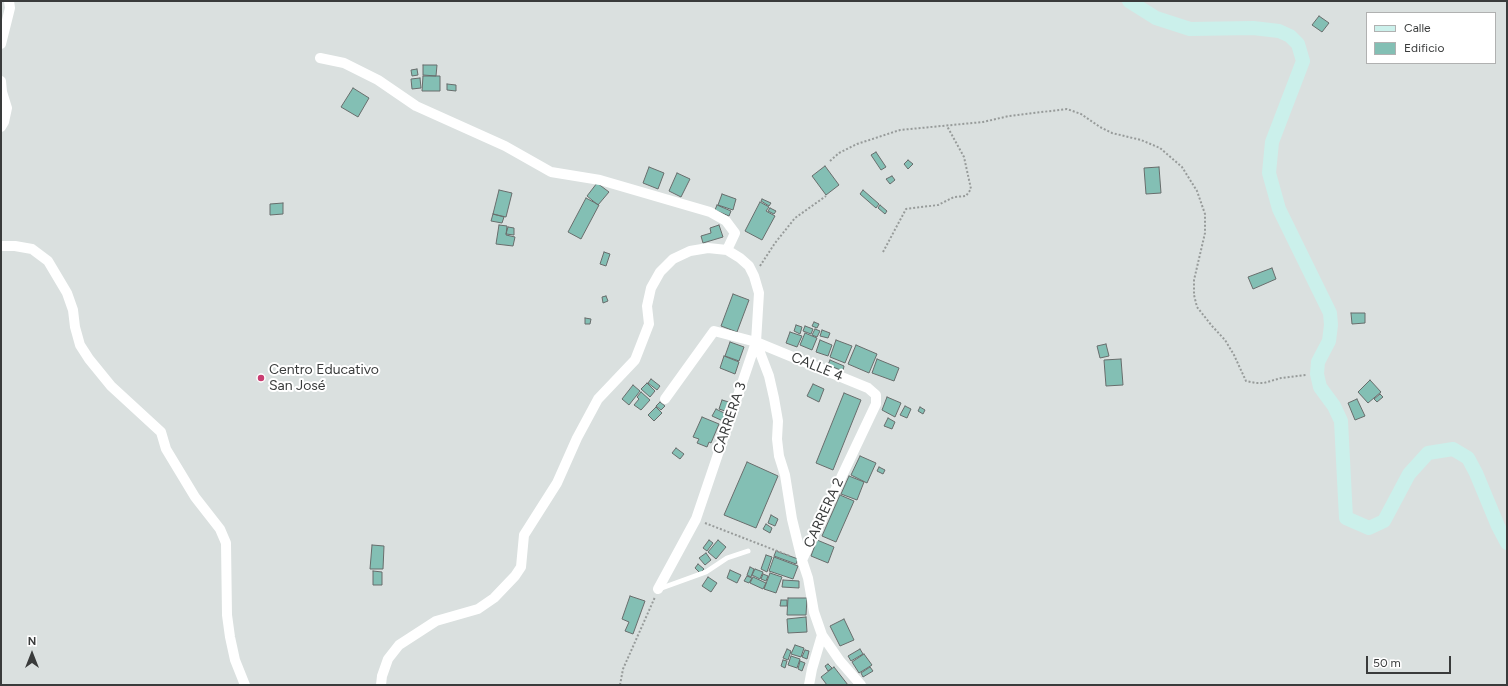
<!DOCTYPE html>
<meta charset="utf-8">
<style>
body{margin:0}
#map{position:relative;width:1508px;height:686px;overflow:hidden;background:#dae0df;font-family:Figtree,sans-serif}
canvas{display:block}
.frame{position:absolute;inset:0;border:2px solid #393b3b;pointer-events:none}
.legend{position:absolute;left:1366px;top:12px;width:130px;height:52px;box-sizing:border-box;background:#fff;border:1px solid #b0b1b1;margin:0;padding:5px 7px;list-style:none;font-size:12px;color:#393b3b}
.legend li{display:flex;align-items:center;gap:8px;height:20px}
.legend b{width:20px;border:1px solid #b0b1b1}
.north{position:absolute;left:12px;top:634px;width:40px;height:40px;-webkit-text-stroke:3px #fff;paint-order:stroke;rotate:0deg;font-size:11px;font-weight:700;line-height:16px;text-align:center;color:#393b3b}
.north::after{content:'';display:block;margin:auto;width:14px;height:18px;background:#393b3b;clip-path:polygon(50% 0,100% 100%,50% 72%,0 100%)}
.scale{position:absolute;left:1366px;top:656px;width:85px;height:18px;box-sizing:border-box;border:2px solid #393b3b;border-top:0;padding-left:5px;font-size:12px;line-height:14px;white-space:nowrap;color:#393b3b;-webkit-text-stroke:3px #fff;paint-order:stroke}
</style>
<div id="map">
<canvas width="1508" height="686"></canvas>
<div class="frame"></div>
<ul class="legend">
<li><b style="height:5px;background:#cbf0eb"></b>Calle</li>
<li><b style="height:11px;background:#83bfb4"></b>Edificio</li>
</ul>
<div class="north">N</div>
<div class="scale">50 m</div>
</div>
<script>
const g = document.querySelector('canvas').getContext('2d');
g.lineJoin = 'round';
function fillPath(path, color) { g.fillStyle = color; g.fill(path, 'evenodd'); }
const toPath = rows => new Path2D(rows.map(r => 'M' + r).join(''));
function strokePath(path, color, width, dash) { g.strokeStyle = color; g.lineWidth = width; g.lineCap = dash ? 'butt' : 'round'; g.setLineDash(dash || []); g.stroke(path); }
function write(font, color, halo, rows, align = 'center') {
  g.font = font + ' Figtree,sans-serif'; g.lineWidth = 4; g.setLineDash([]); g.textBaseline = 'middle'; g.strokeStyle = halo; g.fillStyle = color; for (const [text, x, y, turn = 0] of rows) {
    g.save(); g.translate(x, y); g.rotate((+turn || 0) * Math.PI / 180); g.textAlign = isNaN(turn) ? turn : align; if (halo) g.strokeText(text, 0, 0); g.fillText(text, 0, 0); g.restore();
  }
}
const building = toPath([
 [1319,16,1329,23,1322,32,1312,25,1319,16],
 [423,65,437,65,436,76,423,75,423,65],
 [417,69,418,75,412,76,411,70,417,69],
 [423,76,440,76,440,91,422,91,423,76],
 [420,78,421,88,412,89,411,79,420,78],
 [447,84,456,85,456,91,447,90,447,84],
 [353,88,369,98,358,117,341,107,353,88],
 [876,152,886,167,881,170,871,155,876,152],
 [908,160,913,164,908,169,904,164,908,160],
 [825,166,839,185,826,195,812,176,825,166],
 [649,167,664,173,658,189,643,183,649,167],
 [1159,167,1161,193,1146,194,1144,168,1159,167],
 [677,173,690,179,681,197,669,191,677,173],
 [892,176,895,180,890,184,886,179,892,176],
 [597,183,609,192,598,205,587,196,597,183],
 [499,190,512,193,506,217,493,214,499,190],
 [863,190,879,204,876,208,860,194,863,190],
 [722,194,736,199,733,210,718,205,722,194],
 [586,198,599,205,581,239,568,232,586,198],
 [762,199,771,203,769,206,761,201,762,199],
 [760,202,769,207,766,211,775,216,762,240,745,231,760,202],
 [283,203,283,214,270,215,270,204,283,203],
 [717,205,731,211,729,216,715,210,717,205],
 [880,205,887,211,885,214,878,208,880,205],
 [770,208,776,211,774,214,768,211,770,208],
 [493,214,504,217,502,223,491,221,493,214],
 [499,225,507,226,506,235,515,237,513,246,496,244,499,225],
 [719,225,723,237,703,243,701,236,711,233,710,228,719,225],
 [508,227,514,228,514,235,506,234,508,227],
 [604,252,610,254,606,266,600,264,604,252],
 [1272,268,1276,279,1253,289,1248,277,1272,268],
 [733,294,749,300,737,332,721,326,733,294],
 [606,296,608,301,603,303,602,297,606,296],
 [1351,313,1365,313,1365,323,1352,324,1351,313],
 [585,318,591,319,590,324,585,324,585,318],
 [814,322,819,324,817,328,812,326,814,322],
 [796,325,802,327,800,334,794,331,796,325],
 [805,326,813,329,811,334,803,331,805,326],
 [815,329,820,331,817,337,812,335,815,329],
 [822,330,830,333,828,338,820,336,822,330],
 [790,332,802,336,797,347,786,343,790,332],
 [805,333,817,338,812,350,800,345,805,333],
 [820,340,832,345,828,356,816,352,820,340],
 [836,340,852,346,845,363,830,357,836,340],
 [730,342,744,347,739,361,725,356,730,342],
 [1106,344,1109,356,1100,358,1097,346,1106,344],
 [856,345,877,354,869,373,848,364,856,345],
 [724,356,739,362,735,374,720,368,724,356],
 [877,359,899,368,894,381,872,373,877,359],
 [1121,359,1123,385,1106,386,1104,360,1121,359],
 [830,360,844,366,843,371,828,365,830,360],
 [651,379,660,386,657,390,648,383,651,379],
 [1370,380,1381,392,1368,403,1358,392,1370,380],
 [647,383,655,391,650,397,641,389,647,383],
 [813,384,824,389,819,402,807,396,813,384],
 [633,385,640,391,629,405,622,399,633,385],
 [641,392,650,400,641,410,634,405,639,399,637,397,641,392],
 [844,393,861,400,833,470,816,463,844,393],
 [1380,394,1383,397,1377,402,1374,399,1380,394],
 [887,397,901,403,895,417,882,410,887,397],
 [1357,399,1365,416,1355,420,1348,403,1357,399],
 [722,400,732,403,728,412,719,409,722,400],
 [660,402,665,406,661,410,656,406,660,402],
 [905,406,911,409,907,418,900,415,905,406],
 [656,407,662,413,654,421,648,415,656,407],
 [920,407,925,410,923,414,918,411,920,407],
 [716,409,726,414,723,421,712,416,716,409],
 [702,417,719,424,711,443,709,442,707,447,697,443,699,439,693,437,702,417],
 [888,418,895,422,892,429,884,426,888,418],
 [676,448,684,454,680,459,672,453,676,448],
 [860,456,876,463,867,483,851,475,860,456],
 [747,462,778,476,756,528,724,515,747,462],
 [879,467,885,470,883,474,877,471,879,467],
 [849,476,864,482,857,500,841,494,849,476],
 [840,495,854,501,836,542,822,536,840,495],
 [771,515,778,519,775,526,768,523,771,515],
 [766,524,772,528,770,533,763,529,766,524],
 [709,540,713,543,707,551,703,548,709,540],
 [718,540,726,547,716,559,708,552,718,540],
 [817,540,834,547,828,563,811,556,817,540],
 [372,545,384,546,383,569,370,569,372,545],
 [776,551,798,559,796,564,774,556,776,551],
 [706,553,711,560,705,565,699,558,706,553],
 [766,555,772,557,767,572,761,569,766,555],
 [774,557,798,566,793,579,769,571,774,557],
 [698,564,704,569,700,573,695,568,698,564],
 [750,567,754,569,751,577,747,575,750,567],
 [755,569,763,572,760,579,752,575,755,569],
 [730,570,741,575,737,583,727,578,730,570],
 [373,571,382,572,382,585,373,585,373,571],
 [770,573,782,577,776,593,764,589,770,573],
 [763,574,768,576,766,581,761,579,763,574],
 [747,576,752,578,749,583,744,581,747,576],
 [708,577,717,583,711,592,702,586,708,577],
 [753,577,766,583,763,589,750,583,753,577],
 [783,580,799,581,799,588,782,587,783,580],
 [630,596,645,601,633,634,625,631,629,622,622,619,630,596],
 [788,598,807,598,806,615,787,615,788,598],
 [781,600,787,600,787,606,780,606,781,600],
 [806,617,807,632,788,633,787,619,806,617],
 [844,619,854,640,840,646,830,626,844,619],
 [795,645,804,648,801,657,791,654,795,645],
 [787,649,791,651,788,660,783,658,787,649],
 [860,649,863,654,851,661,848,656,860,649],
 [805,650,809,651,807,659,802,657,805,650],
 [864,654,872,665,859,673,852,662,864,654],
 [791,656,800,659,797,668,788,665,791,656],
 [783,660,787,661,785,668,781,666,783,660],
 [800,661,805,663,802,671,798,669,800,661],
 [828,664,832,668,828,671,825,666,828,664],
 [834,667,848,685,827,685,821,677,834,667],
 [870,667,873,671,863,677,861,673,870,667]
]);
fillPath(building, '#83bfb4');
strokePath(building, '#686d6c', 1);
strokePath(toPath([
 [830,161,839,153,857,144,900,130,983,122,1009,116,1067,109,1081,114,1100,127,1112,133,1141,140,1160,148,1182,167,1197,191,1205,214,1205,233,1194,280,1194,295,1197,307,1212,326,1225,340,1234,355,1246,381,1256,383,1264,383,1281,378,1306,375],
 [883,252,906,209,938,205,954,197,966,196,971,189,964,157,947,126],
 [760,266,775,243,795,218,826,196],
 [705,523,790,556],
 [620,685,623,669,655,597]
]), '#979b9a', 2, [2, 2]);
strokePath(toPath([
 [659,589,706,572,727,558,748,551]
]), '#fff', 5);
strokePath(toPath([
 [1,44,10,8,9,1],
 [320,58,344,63,378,80,416,106,505,146,551,172,600,180,710,212,726,221,735,233,727,250],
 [1,81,2,92,7,108,4,122,1,127],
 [1,246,15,246,32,249,48,261,67,293,73,310,75,327,80,345,89,359,111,386,161,432,166,449,195,497,220,529,226,543,227,615,230,637,235,660,245,685],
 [756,342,769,376,774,398,778,421,777,439,779,456,785,475,792,519,802,560,808,578,814,612,822,635,840,661,861,685],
 [665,399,714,331,756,342,868,388,876,395,876,404,802,560],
 [381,685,382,676,388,659,399,645,436,621,478,609,494,598,515,576,521,567,524,535,557,483,577,438,598,399,635,360,649,324,647,306,651,288,660,272,673,259,690,251,708,248,727,250,740,258,749,266,754,276,759,293,756,342,696,519,658,589],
 [809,685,812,669,822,635]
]), '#fff', 10);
strokePath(toPath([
 [1129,1,1156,18,1190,29,1253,28,1279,31,1290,36,1298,44,1303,61,1272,142,1269,173,1279,209,1330,313,1331,325,1329,341,1318,362,1317,374,1320,387,1334,406,1341,421,1346,518,1369,528,1384,521,1409,474,1428,453,1453,449,1468,458,1476,473,1498,526,1507,543]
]), '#cbf0eb', 14);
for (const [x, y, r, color] of [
 [261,378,4,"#c93d71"]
]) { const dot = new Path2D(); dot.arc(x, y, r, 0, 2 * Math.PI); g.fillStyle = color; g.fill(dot); strokePath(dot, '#fff', 1.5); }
write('14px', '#393b3b', '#fff', [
 ["CALLE 4",817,367,22],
 ["CARRERA 3",730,418,-71],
 ["CARRERA 2",824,513,-65]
]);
write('14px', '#393b3b', '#fff', [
 ["Centro Educativo",269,370],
 ["San José",269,386]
], 'left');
</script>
